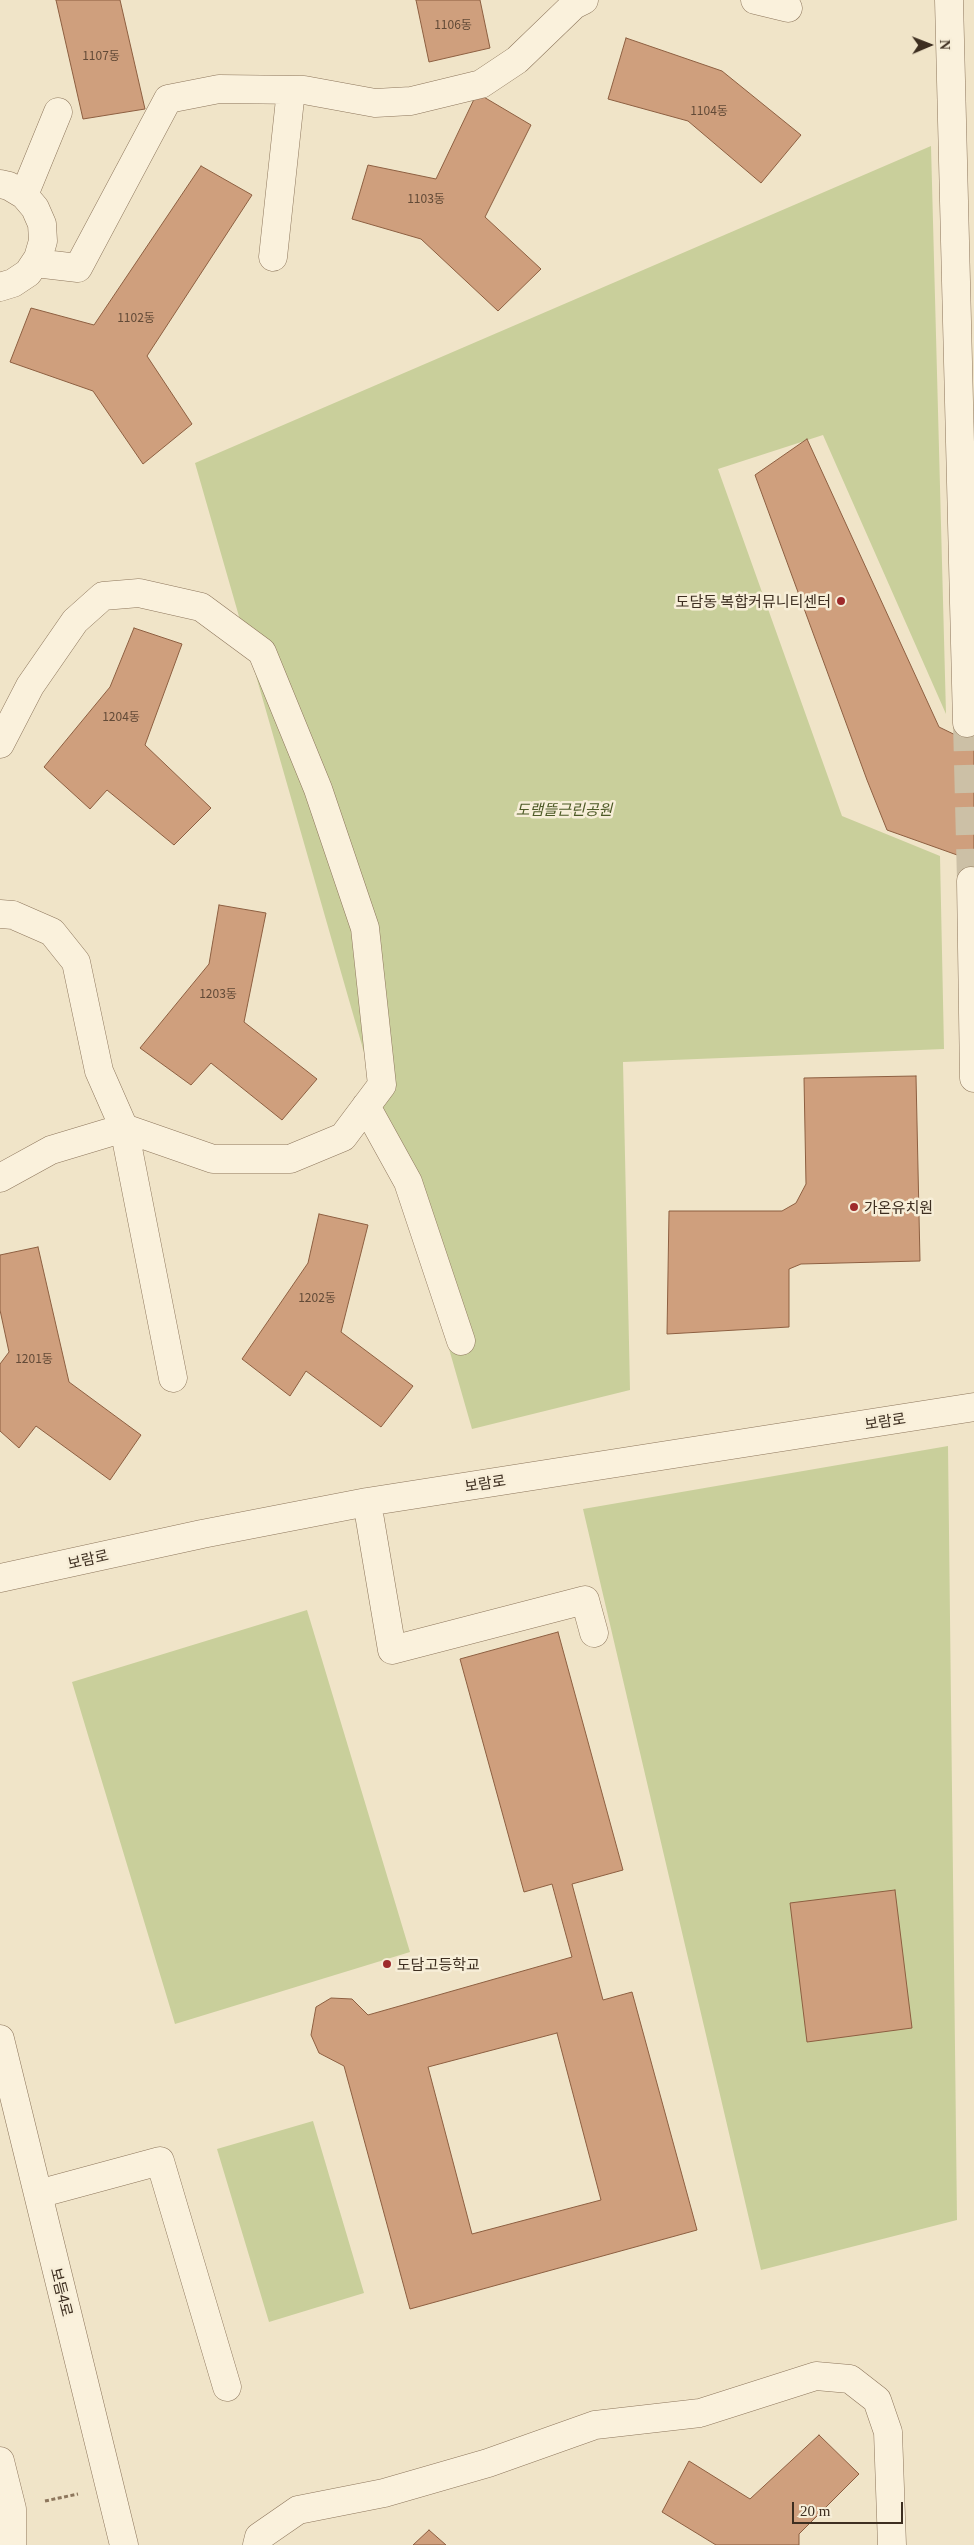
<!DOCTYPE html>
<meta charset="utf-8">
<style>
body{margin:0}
#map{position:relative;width:974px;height:2545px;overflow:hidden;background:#f0e4c8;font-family:Georgia,serif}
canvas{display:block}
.north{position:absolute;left:904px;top:20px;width:50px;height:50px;-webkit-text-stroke:4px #f7eed8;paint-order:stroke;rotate:89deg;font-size:14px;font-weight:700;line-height:20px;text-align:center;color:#3d2e20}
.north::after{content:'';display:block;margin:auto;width:18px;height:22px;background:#3d2e20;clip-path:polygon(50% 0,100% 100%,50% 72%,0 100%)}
.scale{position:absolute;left:792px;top:2502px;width:111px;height:22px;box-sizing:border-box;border:2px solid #3d2e20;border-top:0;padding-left:6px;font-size:15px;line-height:18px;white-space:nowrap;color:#3d2e20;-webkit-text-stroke:4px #f7eed8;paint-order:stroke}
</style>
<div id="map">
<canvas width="974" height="2545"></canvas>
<div class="north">N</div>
<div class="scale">20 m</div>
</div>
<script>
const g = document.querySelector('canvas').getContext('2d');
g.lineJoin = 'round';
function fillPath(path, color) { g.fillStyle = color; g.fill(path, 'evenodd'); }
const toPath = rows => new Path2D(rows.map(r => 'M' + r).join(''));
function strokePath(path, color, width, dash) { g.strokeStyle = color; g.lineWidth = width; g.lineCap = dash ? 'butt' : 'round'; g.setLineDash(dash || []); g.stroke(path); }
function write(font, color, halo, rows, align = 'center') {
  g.font = font + ' Georgia,"Noto Sans KR",serif'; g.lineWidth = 5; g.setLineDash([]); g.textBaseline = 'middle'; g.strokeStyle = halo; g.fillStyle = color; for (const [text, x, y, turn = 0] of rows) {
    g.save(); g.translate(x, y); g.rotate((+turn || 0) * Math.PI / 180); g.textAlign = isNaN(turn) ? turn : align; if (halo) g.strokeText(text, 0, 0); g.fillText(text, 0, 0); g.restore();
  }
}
fillPath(toPath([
 [931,146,946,714,823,435,718,469,842,816,940,856,944,1049,623,1062,630,1390,472,1429,195,463],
 [948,1446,957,2220,761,2270,583,1509],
 [307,1610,410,1952,175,2024,72,1682],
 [313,2121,364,2293,269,2322,217,2149]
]), '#c9cf9b');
const building = toPath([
 [56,0,120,0,145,109,83,119,56,0],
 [416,0,480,0,490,48,429,62,416,0],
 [626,38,722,71,801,135,761,183,688,121,608,99,626,38],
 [477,93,531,125,485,217,541,269,498,311,421,239,352,219,368,165,436,179,477,93],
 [201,166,252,195,147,356,192,424,143,464,93,391,10,362,31,308,94,325,201,166],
 [807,439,939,727,974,744,974,861,887,830,867,780,755,475,807,439],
 [134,628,182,644,145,745,211,808,174,845,107,790,90,809,44,767,110,687,134,628],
 [219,905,266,913,244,1022,317,1079,282,1120,211,1063,191,1085,140,1048,209,964,219,905],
 [916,1076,920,1261,801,1264,789,1269,789,1327,667,1334,669,1211,782,1211,796,1203,806,1184,804,1078,916,1076],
 [319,1214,368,1225,341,1332,413,1386,381,1427,306,1371,290,1396,242,1359,308,1263,319,1214],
 [38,1247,69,1382,141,1435,110,1480,36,1426,19,1448,0,1431,0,1364,9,1352,0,1310,0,1255,38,1247],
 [558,1632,623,1870,572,1884,603,2000,632,1992,697,2230,410,2309,344,2066,319,2053,311,2035,316,2007,331,1998,352,1999,368,2015,572,1957,552,1884,524,1892,460,1659,558,1632],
 [557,2033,601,2200,472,2234,428,2067,557,2033],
 [895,1890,912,2028,807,2042,790,1903,895,1890],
 [819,2435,859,2474,799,2534,799,2545,716,2545,662,2512,689,2461,750,2499,819,2435],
 [429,2530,446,2545,413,2545,429,2530]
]);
fillPath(building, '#cf9f7d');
strokePath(building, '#8d5f41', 1);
strokePath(toPath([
 [967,723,971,881]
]), '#ccc0a6', 28, [28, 14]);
const minor = toPath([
 [755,0,788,8],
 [949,0,967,723],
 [0,184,9,186,24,195,35,208,42,224,43,241,38,258,28,273,13,283,0,287],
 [24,195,58,112],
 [273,257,291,90],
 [35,263,78,268,168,99,219,89,304,90,375,103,411,101,481,84,517,60,574,5,584,0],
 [0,744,30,686,75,621,103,596,139,593,201,607,262,652,318,789,365,928,382,1085,343,1137,290,1159,213,1159,124,1128,51,1150,0,1178],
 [971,881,974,1078],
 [0,914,13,915,52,932,76,962,99,1071,124,1128,173,1378],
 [366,1106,408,1182,461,1341],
 [367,1502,392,1650,585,1600,594,1633],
 [0,1578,202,1534,367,1502,974,1407],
 [0,2039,124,2545],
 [38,2194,160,2161,227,2387],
 [0,2461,12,2509,12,2545],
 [257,2545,259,2537,298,2510,384,2493,488,2463,595,2425,700,2413,816,2376,850,2379,877,2400,888,2432,892,2545]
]);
strokePath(minor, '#8d765c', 29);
strokePath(toPath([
 [45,2501,78,2494]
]), '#8d765c', 3, [4, 2.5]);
strokePath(minor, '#faf1dc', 28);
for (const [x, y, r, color] of [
 [841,601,5,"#9e2a2b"],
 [854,1207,5,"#9e2a2b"],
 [387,1964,5,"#9e2a2b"]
]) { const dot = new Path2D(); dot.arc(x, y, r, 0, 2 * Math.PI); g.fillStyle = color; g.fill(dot); strokePath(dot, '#f7eed8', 2); }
write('12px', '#624a37', null, [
 ["1106동",453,24],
 ["1107동",101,55],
 ["1104동",709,110],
 ["1103동",426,198],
 ["1102동",136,317],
 ["1204동",121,716],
 ["1203동",218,993],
 ["1202동",317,1297],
 ["1201동",34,1358]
]);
write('15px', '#3d2e20', '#f7eed8', [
 ["도담동 복합커뮤니티센터",831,601,"right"],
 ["가온유치원",864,1207],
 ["도담고등학교",397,1964]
], 'left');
write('italic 15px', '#4d5a26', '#f7eed8', [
 ["도램뜰근린공원",564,809]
]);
write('15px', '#3d2e20', '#f7eed8', [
 ["보람로",885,1421,-9],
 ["보람로",485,1483,-9],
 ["보람로",88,1559,-13],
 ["보듬4로",62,2292,76]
]);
</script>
